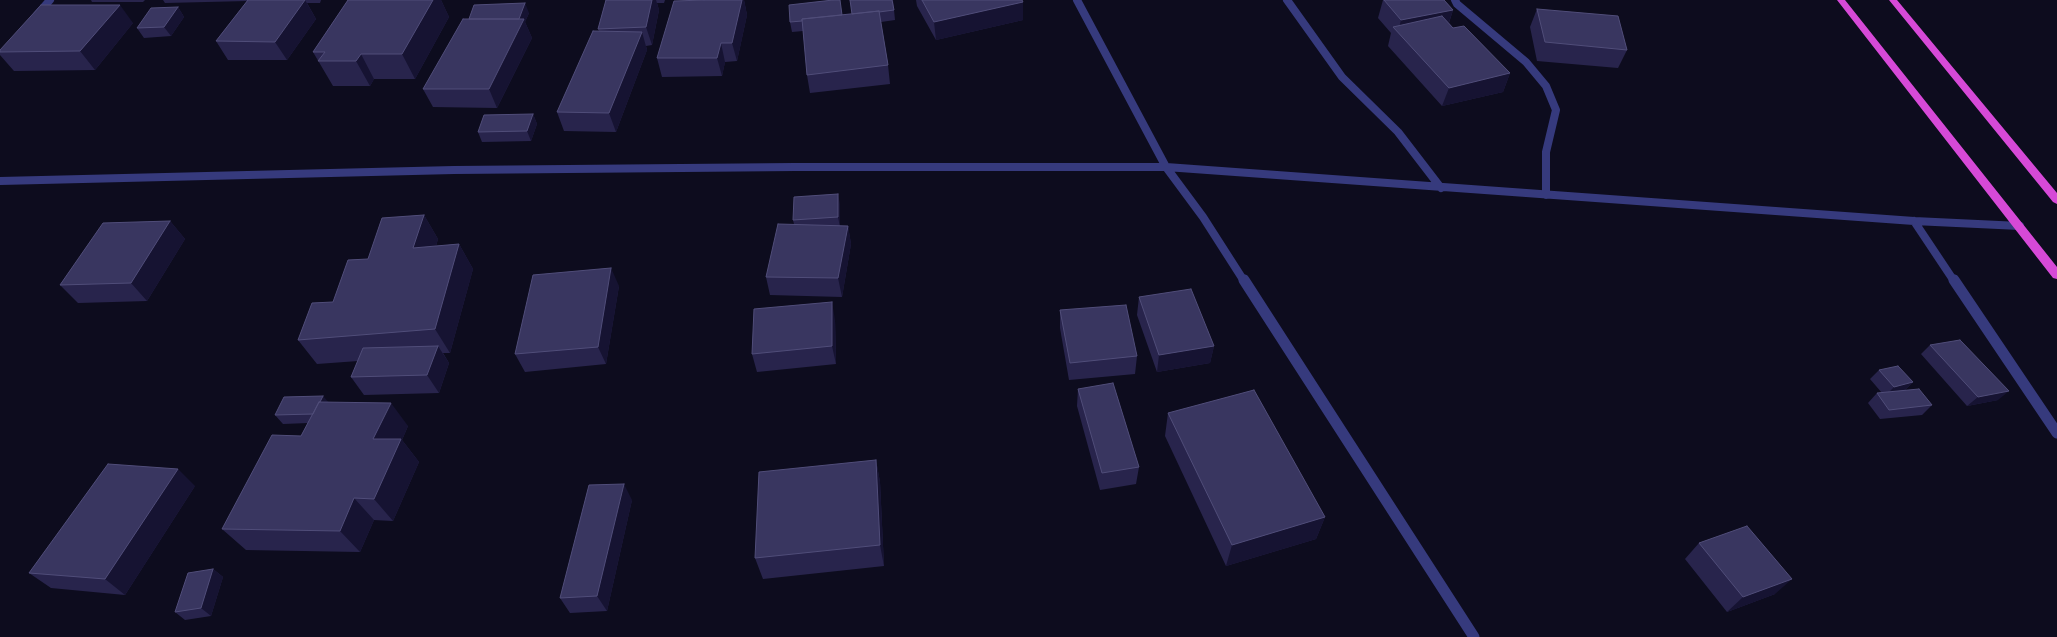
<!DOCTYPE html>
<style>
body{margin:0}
canvas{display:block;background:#0d0c1e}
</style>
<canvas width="2057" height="637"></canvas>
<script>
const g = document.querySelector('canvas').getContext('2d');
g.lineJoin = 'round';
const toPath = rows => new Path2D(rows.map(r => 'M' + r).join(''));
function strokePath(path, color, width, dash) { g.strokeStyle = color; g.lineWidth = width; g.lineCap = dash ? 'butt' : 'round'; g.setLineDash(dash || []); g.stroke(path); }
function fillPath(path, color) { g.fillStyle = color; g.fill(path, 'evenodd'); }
strokePath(toPath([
 [1077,0,1166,167,1203,217,1244,281],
 [1287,0,1342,77,1398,132,1441,188],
 [1455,0,1457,4,1526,62,1546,86,1556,110,1546,152,1546,195],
 [37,15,50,0],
 [0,181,454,170,795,167,1166,167,1914,221,2020,226],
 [1914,221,1954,281]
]), '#363a7d', 8);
strokePath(toPath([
 [1244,280,1474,637],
 [1954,280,2057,433]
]), '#363a7d', 11);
fillPath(toPath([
 [1837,0,1845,0,2057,267,2057,279,2053,278,1837,0],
 [1889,0,1897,0,2057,193,2057,204,2053,202,1889,0]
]), '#d649d7');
fillPath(toPath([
 [91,0,145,0,143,2,92,2],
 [163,0,321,0,320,3,307,3,316,19,287,60,228,60,216,41,247,1,165,3],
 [348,0,441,0,449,17,415,79,374,79,370,86,333,86,313,52],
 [606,0,665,0,664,3,657,3,659,10,652,45,646,46,647,50,616,132,564,131,557,112,599,31,598,29],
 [742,0,744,0,747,15,737,61,725,62,722,76,662,77,657,58],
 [893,0,895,20,881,22,888,65,890,84,810,93,807,75,803,31,792,32,790,22,852,14],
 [916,0,1022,0,1023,2,1023,20,936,40,917,6],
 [1383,0,1444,0,1453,10,1449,23,1453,28,1510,73,1503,92,1442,106,1388,46,1391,33,1378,18],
 [178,7,184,17,171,36,144,38,137,28],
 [1537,9,1627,50,1618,68,1537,61,1530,27],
 [529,13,525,22,532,38,497,108,433,107,423,89,469,19],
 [133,23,95,70,14,71,0,55,0,50],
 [533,114,537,124,531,141,482,142,478,132],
 [840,204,840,226,848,226,851,244,842,297,770,295,766,277,794,224,793,220],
 [424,215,438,239,436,246,459,244,473,269,450,353,443,353,449,363,439,393,364,395,351,377,358,361,317,364,298,340,333,302,368,259],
 [170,221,185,239,147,301,78,303,60,285],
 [619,286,606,364,525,372,515,354],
 [1139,297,1214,346,1210,363,1157,372,1137,315],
 [1060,310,1137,356,1135,374,1069,380,1060,328],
 [835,320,836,364,757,372,752,354],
 [1930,345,1998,400,1967,406,1921,354],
 [1879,370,1913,382,1905,390,1932,405,1922,415,1880,419,1868,403,1877,393,1882,393,1870,379],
 [1078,389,1139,467,1136,484,1100,490,1077,406],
 [329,403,408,426,402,440,419,462,393,521,374,520,360,552,246,550,222,529,301,436,308,423,283,424,275,415],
 [1168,413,1325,517,1316,539,1226,566,1165,436],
 [876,460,880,482,884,566,763,579,755,558],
 [195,486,125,595,51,588,29,573],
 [632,500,607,611,570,613,560,598],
 [1699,543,1775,594,1727,612,1685,559],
 [213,569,223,577,211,616,185,620,175,612]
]), '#28244c');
fillPath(toPath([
 [305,0,316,19,287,60,275,42],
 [433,0,441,0,449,17,415,79,402,54],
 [652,0,656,0,659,10,652,45,646,27],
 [742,0,744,0,747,15,737,61,732,43],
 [1023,2,1023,20,936,40,934,22],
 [525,3,529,13,525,22,532,38,497,108,489,89,517,23],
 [120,5,133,23,95,70,80,51],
 [178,7,184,17,171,36,164,27],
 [1453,10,1447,28,1398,32,1401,20],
 [642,32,647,50,616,132,609,113],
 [721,43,725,62,722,76,717,58],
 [361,54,374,79,370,86,356,61],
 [1510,73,1503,92,1442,106,1449,88],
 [533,114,537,124,531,141,527,131],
 [838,194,840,204,840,227,838,217],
 [424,215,438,239,428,272,413,248],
 [170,221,185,239,147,301,131,283],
 [848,226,851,244,842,297,838,278],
 [459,244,473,269,450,353,435,329],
 [611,268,619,286,606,364,598,347],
 [832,302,835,320,836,364,832,346],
 [438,346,449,363,439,393,427,375],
 [1214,346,1210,363,1157,372,1159,355],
 [1913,382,1903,392,1885,396,1894,387],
 [2009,391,1998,400,1967,406,1978,397],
 [323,396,331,405,315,414],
 [391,403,408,426,402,440,419,462,393,521,374,499,373,439],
 [876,460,880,482,884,566,880,545],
 [178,469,195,486,125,595,105,579],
 [624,484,632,500,607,611,597,596],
 [354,498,374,520,360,552,340,531],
 [1325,517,1316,539,1226,566,1232,545],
 [213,569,223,577,211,616,201,608],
 [1792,579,1775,594,1727,612,1743,597]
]), '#161332');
const building = toPath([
 [248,0,305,0,275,42,216,41,248,0],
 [348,0,433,0,402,54,361,54,356,61,318,61,325,52,313,52,348,0],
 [606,0,652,0,646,27,598,29,606,0],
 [704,0,742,0,732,43,721,43,717,58,657,58,674,1,704,0],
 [833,0,840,0,842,15,802,19,802,21,790,22,789,5,833,0],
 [850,0,892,0,894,10,879,12,879,11,852,14,850,0],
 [922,0,1022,0,1023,2,934,22,922,0],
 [1384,0,1444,0,1453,10,1401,20,1384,0],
 [525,3,519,19,469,19,474,5,525,3],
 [41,5,120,5,80,51,0,52,0,50,41,5],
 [178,7,164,27,137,28,151,8,178,7],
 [1537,9,1618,16,1627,50,1545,42,1537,9],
 [879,11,888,65,807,75,802,19,879,11],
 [1442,16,1453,28,1464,26,1510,73,1449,88,1393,27,1442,16],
 [463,19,524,19,489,89,423,89,463,19],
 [593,31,642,32,609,113,557,112,593,31],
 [533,114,527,131,478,132,484,115,533,114],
 [838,194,838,217,793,220,794,197,838,194],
 [424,215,413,248,459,244,435,329,298,340,312,303,333,302,348,260,368,259,382,218,424,215],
 [170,221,131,283,60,285,103,223,170,221],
 [778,224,848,226,838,278,766,277,778,224],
 [611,268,598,347,515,354,533,275,611,268],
 [1191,289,1214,346,1159,355,1139,297,1191,289],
 [832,302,832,346,752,354,754,309,832,302],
 [1126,305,1137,356,1070,363,1060,310,1126,305],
 [1960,340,2009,391,1978,397,1930,345,1960,340],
 [438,346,427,375,351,377,363,348,438,346],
 [1898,366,1913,382,1894,387,1879,370,1898,366],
 [1113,383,1139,467,1102,473,1078,389,1113,383],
 [1919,389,1932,405,1889,410,1877,393,1919,389],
 [1254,390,1325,517,1232,545,1168,413,1254,390],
 [323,396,320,402,319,402,313,414,275,415,284,397,323,396],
 [319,402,391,403,373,439,401,439,374,499,354,498,340,531,222,529,272,435,301,436,319,402],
 [876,460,880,545,755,558,759,472,876,460],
 [108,464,178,469,105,579,29,573,108,464],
 [624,484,597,596,560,598,589,485,624,484],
 [1747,526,1792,579,1743,597,1699,543,1747,526],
 [213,569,201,608,175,612,188,573,213,569]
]);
fillPath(building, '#393660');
strokePath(building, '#504d79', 1);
</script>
